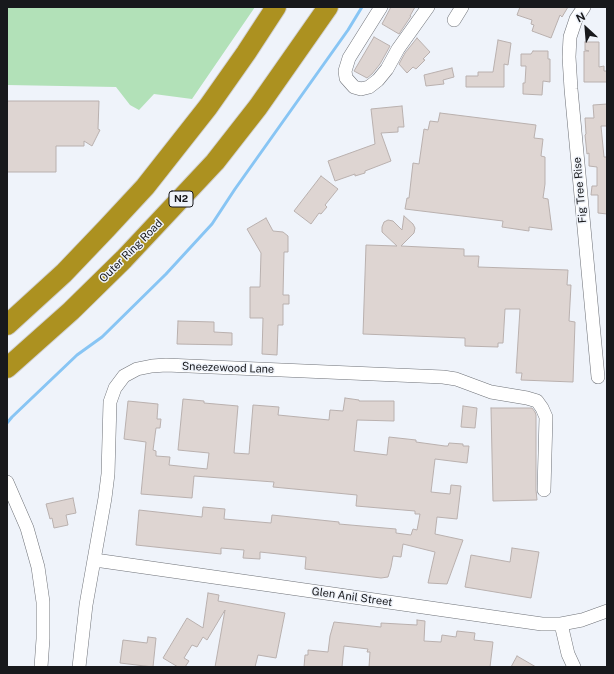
<!DOCTYPE html>
<style>
body{margin:0}
#map{position:relative;width:614px;height:674px;overflow:hidden;background:#eff3fa;font-family:"Public Sans",sans-serif}
canvas{display:block}
.frame{position:absolute;inset:0;border:8px solid #18191c;pointer-events:none}
.north{position:absolute;left:566px;top:8px;width:40px;height:40px;-webkit-text-stroke:3px #eff3fa;paint-order:stroke;rotate:334deg;font-size:11px;font-weight:700;line-height:16px;text-align:center;color:#18191c}
.north::after{content:'';display:block;margin:auto;width:14px;height:18px;background:#18191c;clip-path:polygon(50% 0,100% 100%,50% 72%,0 100%)}
</style>
<div id="map">
<canvas width="614" height="674"></canvas>
<div class="frame"></div>
<div class="north">N</div>
</div>
<script>
const g = document.querySelector('canvas').getContext('2d');
g.lineJoin = 'round';
function fillPath(path, color) { g.fillStyle = color; g.fill(path, 'evenodd'); }
const toPath = rows => new Path2D(rows.map(r => 'M' + r).join(''));
function strokePath(path, color, width, dash) { g.strokeStyle = color; g.lineWidth = width; g.lineCap = dash ? 'butt' : 'round'; g.setLineDash(dash || []); g.stroke(path); }
function write(font, color, halo, rows, align = 'center') {
  g.font = font + ' "Public Sans",sans-serif'; g.lineWidth = 3; g.setLineDash([]); g.textBaseline = 'middle'; g.strokeStyle = halo; g.fillStyle = color; for (const [text, x, y, turn = 0] of rows) {
    g.save(); g.translate(x, y); g.rotate((+turn || 0) * Math.PI / 180); g.textAlign = isNaN(turn) ? turn : align; if (halo) g.strokeText(text, 0, 0); g.fillText(text, 0, 0); g.restore();
  }
}
fillPath(toPath([
 [7,7,255,7,192,99,154,94,139,110,130,105,116,87,7,85]
]), '#b2e1b8');
strokePath(toPath([
 [7,423,12,417,77,355,102,337,166,274,212,224,235,189,348,30,362,7]
]), '#88c5f4', 3);
const building = toPath([
 [391,7,415,7,410,16,411,16,399,34,382,24,391,7],
 [520,7,568,7,562,17,560,15,551,38,532,31,534,25,531,24,532,20,517,15,520,7],
 [374,37,390,46,380,64,372,74,367,78,354,71,374,37],
 [417,38,430,52,423,59,425,60,416,69,413,67,407,73,399,64,405,53,417,38],
 [498,40,511,43,508,65,504,64,504,87,466,87,466,76,478,76,478,72,493,72,498,40],
 [585,42,599,42,599,67,604,66,604,71,607,71,607,82,584,82,584,51,589,51,585,50,585,42],
 [533,51,548,51,548,59,550,59,550,82,543,81,542,95,523,94,523,83,525,83,526,66,521,66,521,54,531,54,533,51],
 [452,68,454,77,443,80,444,84,426,86,424,75,452,68],
 [7,101,99,101,98,129,100,130,92,146,84,141,84,146,56,146,56,172,7,172,7,101],
 [607,104,607,126,601,126,604,157,607,157,607,214,598,213,598,195,591,195,592,186,597,186,597,167,589,166,589,153,587,154,585,135,586,134,585,118,594,118,593,105,607,104],
 [402,106,404,127,398,127,398,132,381,133,391,161,365,171,365,173,355,176,355,174,335,181,328,161,375,144,371,109,402,106],
 [440,113,536,125,534,138,543,139,541,156,545,157,545,184,543,198,548,199,552,230,529,227,529,231,502,227,503,221,405,209,407,198,409,198,413,163,419,164,424,129,428,130,430,121,438,122,440,113],
 [321,176,338,189,325,205,327,207,321,214,319,213,311,224,294,211,321,176],
 [404,216,413,224,415,228,414,233,401,246,464,249,464,256,479,256,478,267,568,270,567,285,571,285,569,321,575,322,573,382,521,380,522,373,516,373,520,309,505,309,503,343,498,343,498,347,465,346,465,338,363,334,366,245,397,246,382,232,382,227,384,222,388,220,393,221,402,230,404,216],
 [266,218,273,231,283,232,288,236,288,252,284,252,283,295,289,295,289,304,283,304,283,325,278,325,277,355,262,354,263,318,250,318,250,287,260,287,261,253,247,229,266,218],
 [178,321,214,322,214,332,232,333,232,345,177,344,178,321],
 [345,398,359,400,359,401,394,401,394,421,357,420,354,451,387,455,389,437,416,440,416,442,445,446,448,446,449,443,463,444,463,446,469,446,467,463,435,459,431,492,450,494,451,485,461,486,457,519,437,517,435,534,463,540,447,584,428,583,435,552,403,544,401,557,393,556,391,567,388,577,381,578,305,569,306,557,260,552,260,559,243,558,244,550,221,548,221,554,136,545,139,510,202,517,203,507,225,509,224,519,271,523,272,515,339,522,339,524,396,529,396,533,411,535,413,529,417,530,420,514,415,514,415,511,356,506,357,495,273,487,274,482,194,476,192,498,141,494,146,442,124,439,128,401,158,404,157,419,161,419,160,428,156,428,153,450,156,451,156,456,170,457,169,465,207,469,209,453,178,450,183,399,204,401,204,403,238,406,234,453,249,454,253,405,279,407,278,415,329,420,330,410,343,411,345,398],
 [463,406,477,408,475,428,461,427,463,406],
 [491,408,532,408,535,412,536,415,536,490,537,500,493,501,491,408],
 [73,498,76,513,66,515,68,525,54,528,52,518,50,519,46,504,73,498],
 [512,548,539,552,531,598,465,587,471,555,510,562,512,548],
 [208,593,219,595,218,601,285,613,276,658,258,655,255,667,215,667,225,610,207,640,203,637,197,647,192,645,184,658,189,661,185,667,178,667,163,658,187,618,203,628,208,593],
 [417,620,425,621,424,641,441,642,442,635,456,637,457,631,475,633,474,640,493,642,490,667,369,667,370,652,367,652,368,649,344,646,342,667,304,667,305,655,308,655,308,650,328,652,330,636,334,622,381,627,381,623,417,625,417,620],
 [148,637,156,638,153,667,120,663,123,640,147,643,148,637],
 [517,656,536,667,511,667,517,656]
]);
fillPath(building, '#ded5d2');
strokePath(building, '#b9b0ae', 1);
const minor = toPath([
 [381,7,349,58,345,71,346,78,354,87,361,89,369,87,378,80,387,69,398,49,428,7],
 [584,7,576,19,570,37,569,57,571,89,598,377],
 [454,20,462,7],
 [7,482,27,528,38,567,43,602,43,639,41,667],
 [95,560,542,624,561,624,582,620,607,611],
 [561,624,568,654,574,667],
 [79,667,86,605,105,498,108,474,110,402,115,388,124,376,137,369,152,366,166,365,443,377,456,379,491,392,527,398,537,401,542,408,546,417,544,490]
]);
const highway = toPath([
 [7,325,64,273,106,229,145,187,208,107,246,53,276,7],
 [7,368,71,311,124,259,215,162,258,107,328,7]
]);
strokePath(minor, '#6f7278', 14);
strokePath(highway, '#d1d1d2', 22);
strokePath(minor, '#fff', 13);
strokePath(highway, '#ac9120', 20);
for (const [x, y, w] of [
 [181,199,24]
]) { const box = new Path2D(); box.roundRect(x - w / 2, y - 8, w, 16, 3); g.fillStyle = '#eff3fa'; g.fill(box); strokePath(box, '#18191c', 1); }
write('bold 10px', '#18191c', null, [
 ["N2",181,199]
]);
write('11px', '#18191c', '#eff3fa', [
 ["Fig Tree Rise",580,190,-95],
 ["Outer Ring Road",131,251,-45],
 ["Sneezewood Lane",228,368,2],
 ["Glen Anil Street",352,597,8]
]);
</script>
